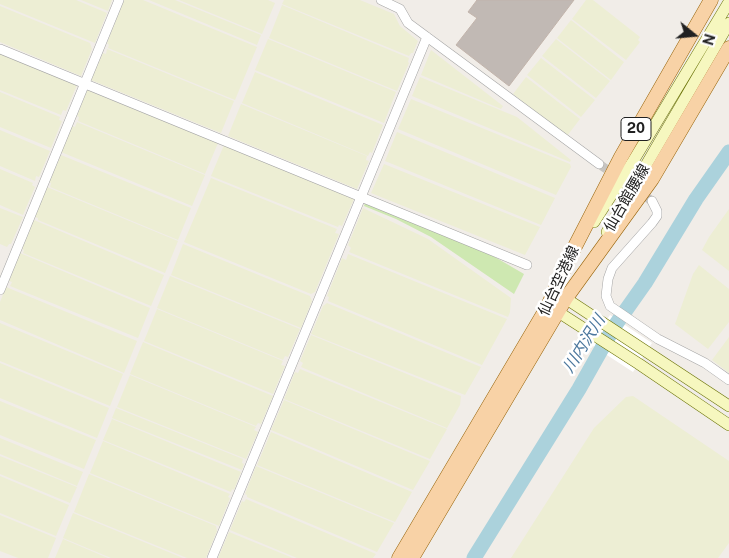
<!DOCTYPE html>
<meta charset="utf-8">
<style>
body{margin:0}
#map{position:relative;width:729px;height:558px;overflow:hidden;background:#f1ede8;font-family:"Public Sans",sans-serif}
canvas{display:block}
.north{position:absolute;left:669px;top:10px;width:50px;height:50px;-webkit-text-stroke:4px #fff;paint-order:stroke;rotate:107deg;font-size:14px;font-weight:700;line-height:20px;text-align:center;color:#212121}
.north::after{content:'';display:block;margin:auto;width:18px;height:22px;background:#212121;clip-path:polygon(50% 0,100% 100%,50% 72%,0 100%)}
</style>
<div id="map">
<canvas width="729" height="558"></canvas>
<div class="north">N</div>
</div>
<script>
const g = document.querySelector('canvas').getContext('2d');
g.lineJoin = 'round';
function fillPath(path, color) { g.fillStyle = color; g.fill(path, 'evenodd'); }
const toPath = rows => new Path2D(rows.map(r => 'M' + r).join(''));
function strokePath(path, color, width, dash) { g.strokeStyle = color; g.lineWidth = width; g.lineCap = dash ? 'butt' : 'round'; g.setLineDash(dash || []); g.stroke(path); }
function write(font, color, halo, rows, align = 'center') {
  g.font = font + ' "Public Sans","Noto Sans JP",sans-serif'; g.lineWidth = 5; g.setLineDash([]); g.textBaseline = 'middle'; g.strokeStyle = halo; g.fillStyle = color; for (const [text, x, y, turn = 0] of rows) {
    g.save(); g.translate(x, y); g.rotate((+turn || 0) * Math.PI / 180); g.textAlign = isNaN(turn) ? turn : align; if (halo) g.strokeText(text, 0, 0); g.fillText(text, 0, 0); g.restore();
  }
}
fillPath(toPath([
 [0,0,76,0,107,13,95,43,0,4],
 [81,0,112,0,108,11],
 [124,0,143,0,257,47,235,100,108,48,109,45,107,43],
 [149,0,175,0,261,35,257,45],
 [179,0,268,0,275,3,262,34],
 [284,0,360,0,394,14,400,26,418,41,413,53,411,53,409,56,282,4],
 [586,0,593,0,640,37,638,40,640,42,626,60,572,19],
 [282,5,409,58,408,62,409,63,397,91,269,38],
 [0,6,90,43,92,49,81,76,0,42],
 [571,20,624,62,611,80,557,38],
 [268,39,396,92,384,123,255,70],
 [556,39,610,81,596,98,542,56],
 [107,49,234,101,221,133,91,80,103,53,106,54],
 [431,50,503,106,501,109,421,75],
 [0,53,77,85,66,111,63,110,61,115,0,90],
 [541,58,595,100,581,117,527,75],
 [255,72,383,125,372,153,370,152,368,156,242,103],
 [420,77,517,117,571,160,570,162,412,96],
 [526,77,580,119,567,136,513,94],
 [87,90,218,143,205,174,78,121,79,117,77,116],
 [0,92,60,117,59,120,62,121,51,148,0,127],
 [411,99,570,164,571,167,556,195,398,129],
 [241,104,367,156,366,160,369,161,357,189,228,136],
 [77,122,205,175,192,206,61,152,72,126,75,127],
 [0,130,50,151,39,177,36,176,35,181,0,166],
 [397,132,555,198,541,225,385,161],
 [224,145,354,199,342,226,339,225,338,227,211,176],
 [61,155,191,208,178,240,50,187,51,183,49,182],
 [384,164,540,227,525,255,371,193],
 [0,169,33,183,32,185,35,187,23,215,0,205],
 [211,178,337,229,335,233,339,234,315,292,311,294,184,242],
 [47,187,178,241,165,273,38,220,38,218,35,217],
 [0,208,23,217,11,244,9,244,7,247,0,244],
 [363,208,428,239,511,298,510,312,508,317,349,252,351,248,348,245],
 [729,209,729,271,702,250,709,237],
 [34,220,164,275,151,306,23,253,24,250,22,249],
 [183,244,310,296,312,301,301,328,171,275],
 [20,253,150,308,138,338,10,286,12,282,9,281],
 [348,254,507,319,482,365,328,301,329,297,327,296,342,258,346,260],
 [699,265,729,289,729,322,708,349,675,324,693,274],
 [170,276,300,329,288,357,285,356,283,360,157,308],
 [6,287,137,341,124,373,0,320,0,302],
 [327,303,481,367,465,395,311,334,323,306],
 [157,309,283,361,281,365,285,366,273,394,144,341],
 [0,323,123,374,110,406,0,361],
 [311,335,461,396,460,405,447,428,301,367,303,363,300,361],
 [729,337,729,373,712,360],
 [143,342,273,396,261,424,258,423,256,426,130,374],
 [0,363,109,408,97,438,0,398],
 [300,369,447,429,430,459,284,399,295,372,298,373],
 [130,375,256,427,254,430,258,432,246,459,117,407],
 [633,396,729,461,729,543,718,558,511,558,594,428,626,397],
 [284,400,430,461,413,490,271,430],
 [0,401,96,440,84,469,0,435],
 [116,408,243,459,242,463,244,464,242,470,112,418],
 [112,419,241,472,234,490,232,489,231,492,103,440],
 [271,432,412,492,395,522,257,465],
 [0,438,83,472,77,486,0,454],
 [103,441,230,494,228,497,230,498,219,526,90,473],
 [0,456,77,487,70,503,0,474],
 [256,466,394,523,377,552,247,497,247,495,245,494],
 [89,474,216,526,217,531,206,558,187,558,74,512],
 [0,476,69,505,56,536,0,513],
 [246,499,376,554,373,558,297,558,230,530,242,501,244,502],
 [73,513,183,558,111,558,63,538],
 [0,515,56,538,48,558,18,558,0,551],
 [229,532,293,558,218,558],
 [63,539,108,558,55,558]
]), '#edeed4');
fillPath(toPath([
 [365,203,488,253,524,274,514,294,431,237,396,219,364,206]
]), '#cee8b1');
fillPath(toPath([
 [610,315,652,343,633,372,590,344]
]), '#fff');
strokePath(toPath([
 [474,558,579,389,614,327,645,283,696,199,729,152]
]), '#abd2dc', 15);
const building = toPath([
 [477,0,574,0,509,86,456,45,477,18,468,12,477,0]
]);
fillPath(building, '#c1b9b4');
strokePath(building, '#c2b4ab', 1);
strokePath(toPath([
 [599,164,652,201]
]), '#c7c4c0', 9, [9, 4.5]);
const minor = toPath([
 [381,0,400,9,408,23,599,164],
 [0,49,527,265],
 [652,201,657,211,657,216,652,223,612,268,608,279,606,296,610,306,658,339,705,363,729,380],
 [0,290,119,0],
 [212,558,427,37]
]);
const secondary = toPath([
 [594,222,632,163,729,2],
 [607,232,729,23],
 [559,294,729,406],
 [552,308,639,364,729,425]
]);
const primary = toPath([
 [399,558,548,306,567,262,621,157,711,0],
 [412,558,566,298,652,179,729,48]
]);
strokePath(minor, '#a5a5a5', 10);
strokePath(secondary, '#6d750a', 12);
strokePath(primary, '#966207', 15);
strokePath(minor, '#fff', 9);
strokePath(secondary, '#f6f7bf', 11);
strokePath(primary, '#f8d2a6', 14);
for (const [x, y, w] of [
 [636,129,30]
]) { const box = new Path2D(); box.roundRect(x - w / 2, y - 11.5, w, 23, 4); g.fillStyle = '#fff'; g.fill(box); strokePath(box, '#212121', 1); }
write('bold 14px', '#212121', null, [
 ["20",636,129]
]);
write('15px', '#212121', '#fff', [
 ["仙台館腰線",627,198,-60],
 ["仙台空港線",559,281,-65]
]);
write('italic 16px', '#4b779d', '#fff', [
 ["川内沢川",584,344,-58]
]);
</script>
